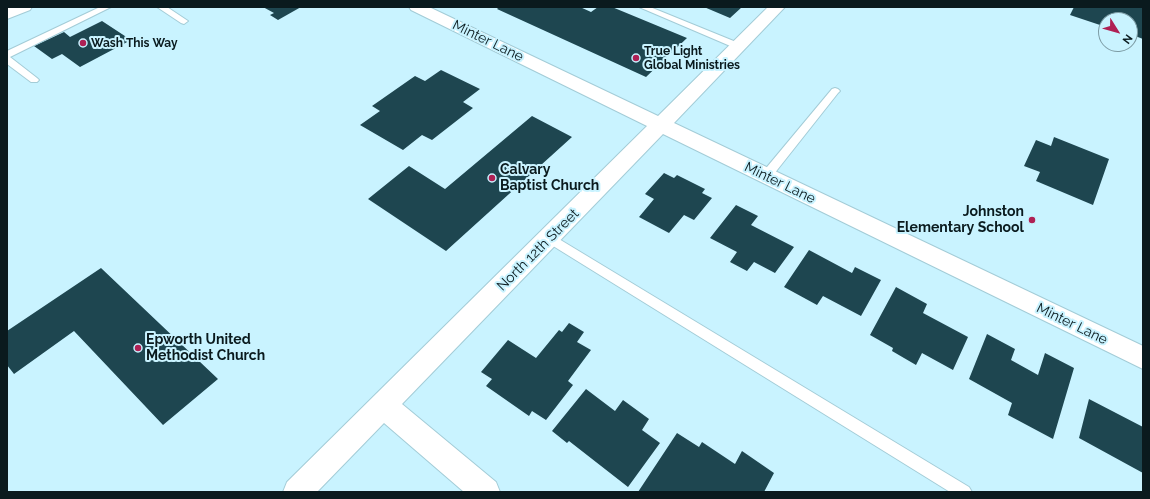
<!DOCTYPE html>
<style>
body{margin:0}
#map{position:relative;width:1150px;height:499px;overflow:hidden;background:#c9f3ff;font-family:Raleway,sans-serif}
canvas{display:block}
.frame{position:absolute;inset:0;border:8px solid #0a1a1e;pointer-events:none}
.north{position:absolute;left:1098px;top:12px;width:40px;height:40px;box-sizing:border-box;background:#c9f3ff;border:1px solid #7d9ca5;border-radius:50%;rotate:127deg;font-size:11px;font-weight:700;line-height:16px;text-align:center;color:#0a1a1e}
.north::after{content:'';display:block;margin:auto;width:14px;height:18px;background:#af2054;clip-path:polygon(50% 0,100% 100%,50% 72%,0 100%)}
</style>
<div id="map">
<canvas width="1150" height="499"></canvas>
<div class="frame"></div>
<div class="north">N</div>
</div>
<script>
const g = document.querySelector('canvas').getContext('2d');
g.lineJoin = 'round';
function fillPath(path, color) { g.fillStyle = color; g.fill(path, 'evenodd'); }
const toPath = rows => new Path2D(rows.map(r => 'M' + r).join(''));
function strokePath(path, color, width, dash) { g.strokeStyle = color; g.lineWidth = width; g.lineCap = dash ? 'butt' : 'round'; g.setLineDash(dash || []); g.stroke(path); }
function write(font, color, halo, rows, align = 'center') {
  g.font = font + ' Raleway,sans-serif'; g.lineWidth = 4; g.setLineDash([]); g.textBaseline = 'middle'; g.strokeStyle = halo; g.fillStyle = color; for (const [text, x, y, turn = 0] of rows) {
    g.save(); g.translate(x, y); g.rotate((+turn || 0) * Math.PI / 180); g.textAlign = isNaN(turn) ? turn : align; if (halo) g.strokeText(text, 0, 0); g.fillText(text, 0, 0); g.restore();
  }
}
fillPath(toPath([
 [263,7,301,7,278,20,270,15,274,13],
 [499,7,580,7,591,12,598,7,612,7,687,38,646,77,497,9],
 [704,7,742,7,730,18],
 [1074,7,1143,7,1143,39,1130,34,1130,20,1106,20,1106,27,1070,15],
 [102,21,131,40,80,67,62,54,52,59,34,46,64,32,70,37],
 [441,70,480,89,463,102,473,108,432,140,422,135,403,150,360,125,380,111,372,106,415,76,425,81],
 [532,116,572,137,446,251,368,199,409,166,445,189],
 [1054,137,1109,159,1093,205,1036,181,1040,172,1024,166,1036,140,1051,146],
 [664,173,674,178,677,175,705,189,702,193,712,198,694,220,684,215,669,233,639,217,654,199,645,194],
 [736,205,758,216,751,225,794,247,775,273,754,262,747,271,730,262,737,252,710,238],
 [809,250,852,273,855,267,881,280,861,316,823,296,817,305,784,287],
 [101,268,218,379,163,425,74,331,14,374,7,365,7,331],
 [896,287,927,304,923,313,968,337,953,370,922,353,916,365,892,351,893,348,870,335],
 [569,323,584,332,577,342,591,350,568,381,573,385,546,420,532,411,529,416,486,386,492,379,481,372,508,340,536,358,559,330,562,332],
 [987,334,1015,349,1011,360,1038,375,1045,353,1074,368,1053,439,1008,415,1012,403,969,379],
 [586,389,615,411,623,400,649,419,642,430,660,443,628,487,569,441,567,443,552,431],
 [1089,399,1143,427,1143,473,1079,438],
 [677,433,699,447,702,442,735,464,742,451,774,473,764,492,638,492]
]), '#1e4650');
const service = toPath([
 [100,7,111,7,10,57,37,78,39,80,37,82,31,82,7,64,7,51,100,7],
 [157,7,167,7,188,21,184,24,181,23,157,7],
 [639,7,650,7,741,44,743,46,741,48,735,48,639,7],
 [835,88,838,89,840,91,838,93,770,179,762,179,761,176,762,173,832,89,835,88],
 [549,233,969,487,972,492,950,492,545,241,543,238,545,235,549,233]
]);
const minor = toPath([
 [409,7,429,7,658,116,768,7,785,7,674,123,1143,346,1143,369,663,134,402,404,496,482,500,492,464,492,384,423,317,492,283,492,287,482,647,126,411,10,409,7]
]);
const secondary = toPath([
 [10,7,32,7,30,10,7,19,7,8,10,7]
]);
strokePath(service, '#a3ccd7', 2);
strokePath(minor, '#a3ccd7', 2);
strokePath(secondary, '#a3ccd7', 2);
fillPath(service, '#fff');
fillPath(minor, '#fff');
fillPath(secondary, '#fff');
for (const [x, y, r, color] of [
 [83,43,4,"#af2054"],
 [636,58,4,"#af2054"],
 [492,178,4,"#af2054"],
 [1032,220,4,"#af2054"],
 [138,348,4,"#af2054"]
]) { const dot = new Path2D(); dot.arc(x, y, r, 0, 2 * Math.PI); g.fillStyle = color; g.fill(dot); strokePath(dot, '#c9f3ff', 1.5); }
write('bold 12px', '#0a1a1e', '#c9f3ff', [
 ["Wash This Way",91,43],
 ["True Light",644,51],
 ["Global Ministries",644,65]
], 'left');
write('14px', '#0a1a1e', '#c9f3ff', [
 ["Minter Lane",488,41,26],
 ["Minter Lane",780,183,26],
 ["North 12th Street",538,250,-45],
 ["Minter Lane",1072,324,26]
]);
write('bold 14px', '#0a1a1e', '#c9f3ff', [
 ["Calvary",500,170],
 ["Baptist Church",500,186],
 ["Johnston",1024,212,"right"],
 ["Elementary School",1024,228,"right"],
 ["Epworth United",146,340],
 ["Methodist Church",146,356]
], 'left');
</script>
